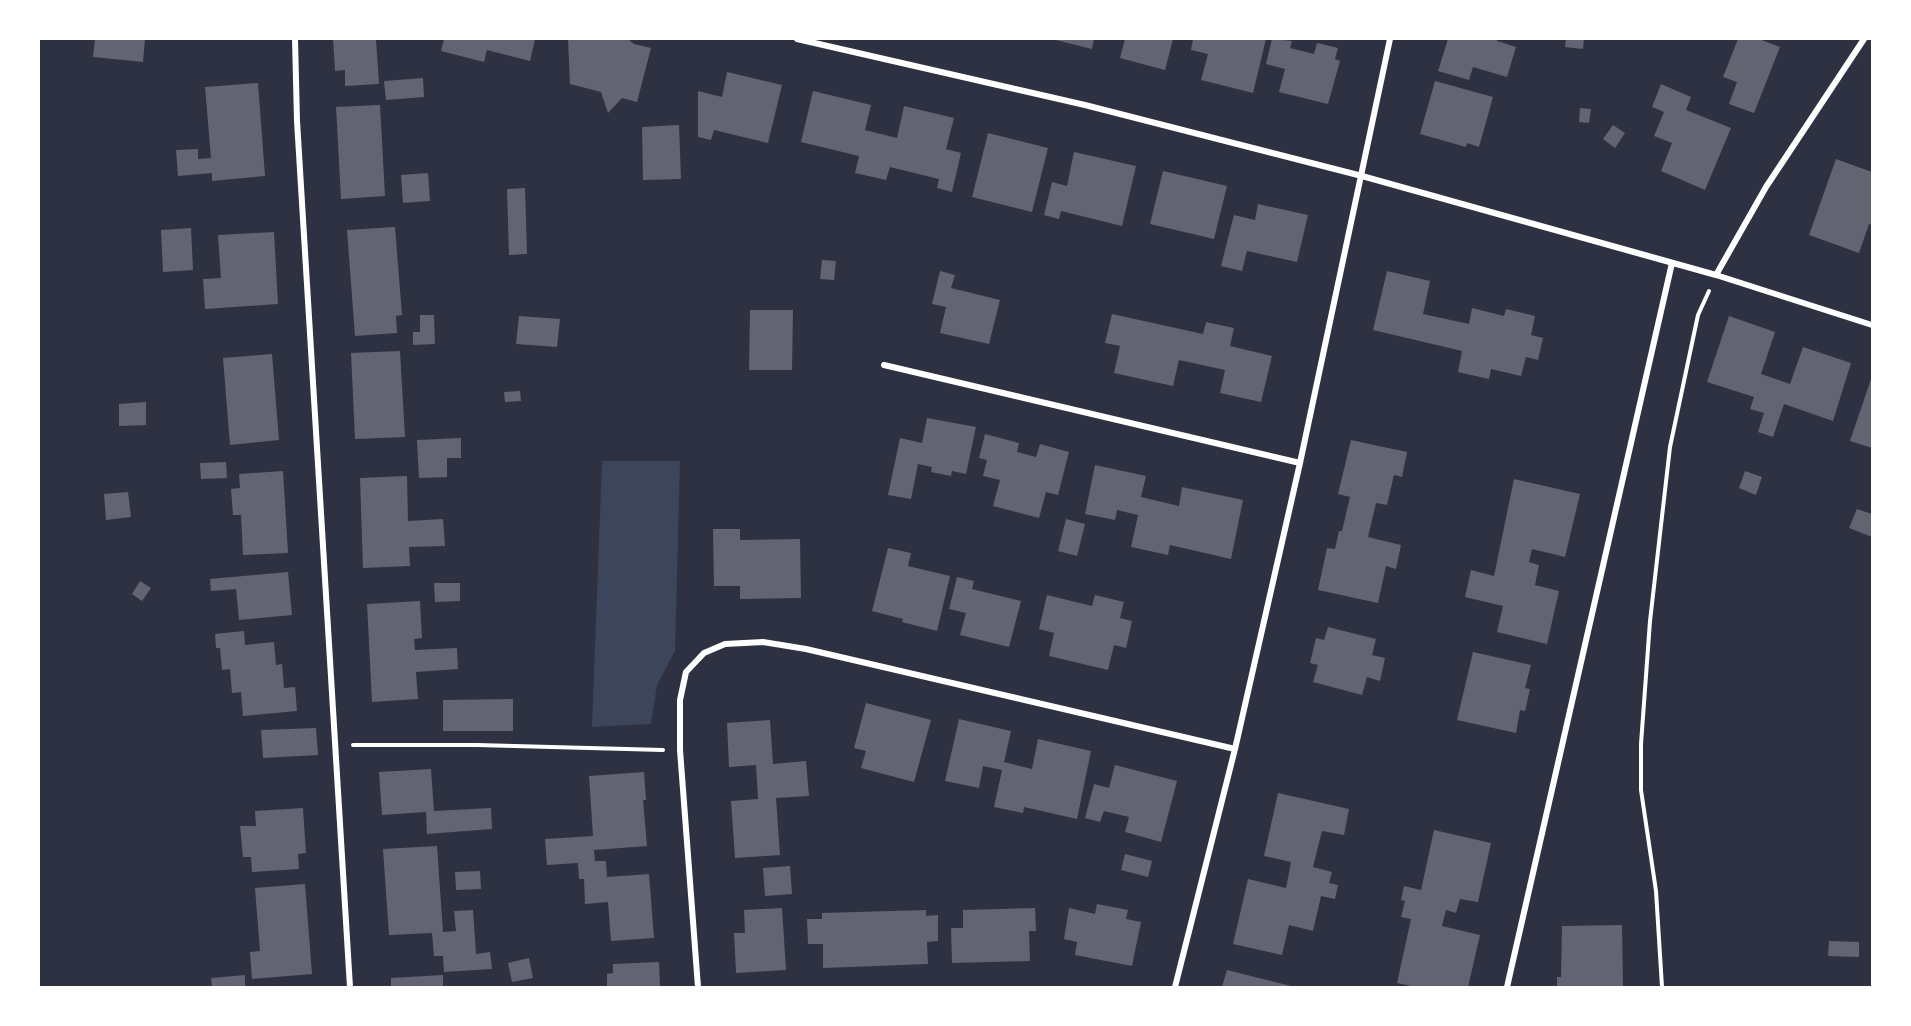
<!DOCTYPE html>
<style>
body{margin:0}
#map{position:relative;width:1911px;height:1026px;overflow:hidden;background:#2d3142;font-family:"PT Serif",serif}
canvas{display:block}
.frame{position:absolute;inset:0;border:40px solid #fff;pointer-events:none}
</style>
<div id="map">
<canvas width="1911" height="1026"></canvas>
<div class="frame"></div>
</div>
<script>
const g = document.querySelector('canvas').getContext('2d');
g.lineJoin = 'round';
function fillPath(path, color) { g.fillStyle = color; g.fill(path, 'evenodd'); }
const toPath = rows => new Path2D(rows.map(r => 'M' + r).join(''));
function strokePath(path, color, width, dash) { g.strokeStyle = color; g.lineWidth = width; g.lineCap = dash ? 'butt' : 'round'; g.setLineDash(dash || []); g.stroke(path); }
fillPath(toPath([
 [602,461,680,461,675,651,657,685,651,724,592,727]
]), '#3c4559');
fillPath(toPath([
 [95,39,145,39,143,62,93,57],
 [333,39,376,39,379,84,345,86,345,70,335,71],
 [444,39,535,39,530,61,487,50,484,62,441,51],
 [568,39,628,39,634,44,651,48,637,102,622,98,608,113,601,92,570,84],
 [1052,39,1094,39,1092,49],
 [1125,39,1173,39,1165,70,1120,58],
 [1193,39,1266,39,1253,93,1201,80,1208,54,1191,50],
 [1272,39,1292,41,1290,48,1314,54,1317,43,1338,48,1335,59,1340,61,1328,104,1279,92,1285,69,1266,64],
 [1448,39,1497,39,1497,41,1516,47,1507,77,1473,67,1469,80,1438,71],
 [1566,39,1584,39,1583,49,1565,47],
 [1738,39,1759,39,1780,47,1754,113,1729,104,1737,82,1723,77],
 [727,72,782,85,768,143,714,130,711,140,698,137,698,91,722,97],
 [423,78,424,97,386,100,384,81],
 [1435,81,1493,97,1479,147,1467,143,1466,147,1420,134],
 [258,83,265,176,212,181,212,173,178,176,176,150,198,149,198,159,211,158,205,87],
 [1661,84,1691,97,1686,110,1731,128,1705,190,1661,171,1672,143,1654,136,1664,112,1652,107],
 [813,91,871,105,865,130,897,138,904,106,954,118,946,149,961,153,952,192,937,188,939,179,890,167,886,180,855,173,859,156,801,142],
 [380,105,385,196,341,199,336,107],
 [1580,108,1591,109,1589,123,1579,122],
 [679,125,681,179,643,180,642,127],
 [1613,125,1625,133,1615,148,1603,139],
 [988,133,1048,148,1032,212,972,197],
 [1074,152,1136,166,1122,226,1061,211,1059,219,1044,215,1052,182,1067,186],
 [1836,159,1872,172,1872,225,1869,224,1859,253,1809,235],
 [1163,171,1227,186,1214,239,1150,224],
 [428,173,430,201,403,203,401,175],
 [525,188,527,254,509,255,507,189],
 [1258,204,1308,215,1297,262,1247,251,1242,271,1221,266,1234,215,1255,220],
 [395,227,402,315,396,316,397,333,355,336,347,230],
 [191,228,193,270,163,272,161,230],
 [274,232,278,304,205,309,203,279,221,278,218,235],
 [822,260,836,261,834,280,820,279],
 [940,271,955,275,951,288,1000,300,989,344,940,333,946,307,932,304],
 [1387,271,1430,281,1423,314,1469,324,1472,308,1504,316,1506,309,1535,316,1531,335,1543,338,1538,360,1526,357,1521,376,1491,369,1489,379,1458,372,1462,351,1373,330],
 [750,310,793,310,792,370,749,370],
 [1112,314,1203,334,1206,322,1234,328,1230,346,1272,356,1261,402,1220,393,1225,370,1179,360,1173,386,1114,373,1120,346,1105,343],
 [420,315,434,315,435,344,413,345,413,332,420,332],
 [519,316,560,319,557,347,516,344],
 [1729,316,1775,332,1761,374,1790,384,1803,347,1851,363,1833,421,1784,404,1773,437,1758,432,1764,413,1750,409,1754,397,1707,382],
 [400,351,405,437,355,439,351,353],
 [272,354,279,440,230,445,223,358],
 [1872,376,1872,448,1850,441],
 [520,391,521,401,505,402,504,392],
 [146,402,146,425,119,426,119,404],
 [927,418,976,427,966,474,952,471,951,476,931,472,932,467,918,464,911,499,888,495,900,438,922,443],
 [985,434,1019,443,1017,452,1036,457,1040,444,1069,452,1058,495,1046,492,1039,518,993,506,1000,480,983,476,987,460,979,458],
 [461,438,461,458,447,458,447,477,419,478,417,440],
 [1351,440,1407,452,1402,477,1394,475,1387,505,1376,503,1368,537,1401,545,1396,569,1386,566,1378,603,1318,590,1327,548,1335,549,1339,531,1342,531,1350,497,1338,494],
 [226,462,227,478,201,479,200,463],
 [1095,465,1146,476,1141,497,1179,506,1182,487,1243,500,1231,559,1170,545,1168,555,1131,547,1138,515,1117,510,1115,520,1085,514],
 [283,471,288,553,243,555,241,515,233,515,231,489,240,488,239,474],
 [1745,471,1762,477,1756,495,1739,488],
 [407,476,408,521,443,519,445,546,409,547,410,566,363,568,360,478],
 [1514,479,1580,494,1565,557,1532,549,1529,562,1539,565,1535,585,1559,591,1547,644,1497,632,1503,606,1465,597,1471,570,1494,576],
 [128,492,131,517,106,520,104,494],
 [1857,509,1872,514,1872,537,1849,528],
 [1066,519,1085,524,1077,556,1058,551],
 [713,529,740,529,740,540,800,539,801,598,740,599,740,586,714,586],
 [888,548,911,553,908,566,950,576,937,631,902,622,903,619,872,611],
 [288,572,292,615,239,620,236,589,211,591,210,579],
 [957,577,974,581,972,589,1021,601,1009,647,960,635,966,613,949,609],
 [140,581,151,588,142,601,132,594],
 [434,583,460,583,460,601,435,602],
 [1047,595,1092,606,1095,595,1124,602,1120,618,1132,621,1126,648,1114,645,1108,670,1049,656,1054,633,1039,629],
 [420,601,422,638,414,639,415,650,457,648,458,669,416,672,418,699,372,702,367,604],
 [1328,627,1376,639,1372,655,1385,658,1380,681,1367,677,1362,695,1313,682,1318,665,1310,663,1316,638,1324,640],
 [244,631,245,645,274,642,276,665,282,664,284,688,295,687,297,711,243,716,241,692,232,693,230,669,222,670,220,648,216,648,215,634],
 [1473,652,1531,665,1525,688,1530,689,1525,711,1520,710,1516,733,1457,720],
 [513,699,513,731,443,731,443,700],
 [866,703,931,720,914,782,861,768,866,751,854,748],
 [959,719,1011,731,1004,762,1032,769,1038,739,1091,751,1077,819,1024,807,1023,813,994,807,1002,770,983,766,979,788,945,781],
 [770,720,773,764,806,761,809,796,776,798,780,855,735,858,731,801,758,799,756,765,729,767,727,723],
 [316,728,318,755,263,758,261,730],
 [1115,765,1177,781,1161,842,1125,832,1129,817,1104,811,1100,822,1085,818,1094,784,1109,788],
 [431,769,434,811,491,808,492,829,427,834,426,812,382,815,379,772],
 [644,772,646,800,643,800,647,846,594,850,595,861,606,861,607,877,649,874,654,938,611,941,608,902,585,904,584,879,579,879,578,863,547,865,545,839,593,836,589,776],
 [1278,793,1349,809,1344,835,1322,831,1313,867,1332,872,1329,883,1338,885,1335,899,1321,896,1313,931,1289,925,1282,955,1233,944,1248,879,1286,888,1291,862,1264,856],
 [303,808,306,853,298,854,299,869,252,872,251,857,243,857,240,826,256,826,255,811],
 [1434,830,1491,843,1478,902,1460,899,1456,913,1446,910,1442,926,1480,935,1468,987,1416,987,1397,983,1411,919,1401,917,1405,901,1401,900,1404,886,1421,890],
 [437,846,443,932,456,931,454,911,473,910,476,954,490,952,492,969,444,972,443,956,434,956,432,933,389,935,383,849],
 [1125,854,1152,861,1148,877,1121,870],
 [790,866,792,894,765,896,763,868],
 [480,871,481,889,456,890,455,872],
 [305,884,312,974,252,979,250,952,260,951,255,888],
 [1097,904,1128,910,1126,919,1141,922,1132,966,1075,955,1077,942,1064,939,1069,908,1095,914],
 [782,908,786,970,736,973,734,933,745,933,744,910],
 [1035,908,1036,931,1029,931,1030,961,952,963,951,928,963,928,963,910],
 [926,910,926,916,938,915,938,941,927,942,928,964,823,968,823,944,808,944,807,919,822,919,822,913],
 [1622,925,1623,987,1557,987,1557,977,1561,977,1562,926],
 [1829,941,1859,942,1859,957,1828,956],
 [529,958,533,978,512,982,508,963],
 [659,962,660,987,607,987,607,974,613,973,613,964],
 [1227,970,1291,986,1291,987,1222,987],
 [245,975,245,987,212,987,211,978],
 [443,975,443,987,391,987,391,978]
]), '#626471');
strokePath(toPath([
 [353,745,477,745,663,750],
 [1662,987,1656,891,1641,790,1641,744,1650,621,1670,447,1698,315,1709,291]
]), '#fff', 4);
strokePath(toPath([
 [295,39,297,121,350,987],
 [797,39,1085,105,1362,176,1716,275,1872,325],
 [1716,275,1766,187,1864,39],
 [884,365,1300,463],
 [698,987,680,750,680,700,686,672,704,653,725,644,763,642,806,649,1235,749],
 [1175,987,1235,749,1300,463,1390,39],
 [1507,987,1672,263]
]), '#fff', 6);
</script>
